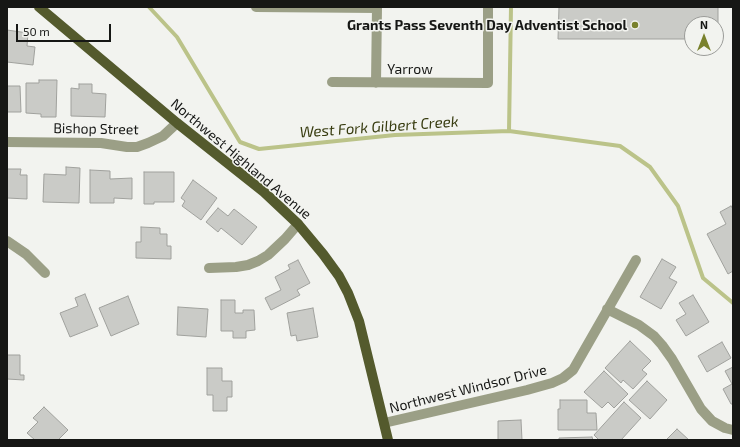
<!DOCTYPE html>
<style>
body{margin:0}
#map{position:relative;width:740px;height:447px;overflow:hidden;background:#f2f3ef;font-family:"Exo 2",sans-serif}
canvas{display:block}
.frame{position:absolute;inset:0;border:8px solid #161715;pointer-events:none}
.north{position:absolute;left:684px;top:16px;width:40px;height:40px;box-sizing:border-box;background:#f2f3ef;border:1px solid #9a9b98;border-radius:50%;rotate:0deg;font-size:11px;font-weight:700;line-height:16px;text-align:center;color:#161715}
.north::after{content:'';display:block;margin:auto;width:14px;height:18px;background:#79812c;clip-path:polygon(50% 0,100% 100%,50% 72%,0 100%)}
.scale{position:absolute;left:16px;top:24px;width:95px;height:18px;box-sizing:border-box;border:2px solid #161715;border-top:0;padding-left:5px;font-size:12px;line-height:14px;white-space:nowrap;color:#161715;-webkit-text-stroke:3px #f2f3ef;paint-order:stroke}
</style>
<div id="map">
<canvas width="740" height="447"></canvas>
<div class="frame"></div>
<div class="north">N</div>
<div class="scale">50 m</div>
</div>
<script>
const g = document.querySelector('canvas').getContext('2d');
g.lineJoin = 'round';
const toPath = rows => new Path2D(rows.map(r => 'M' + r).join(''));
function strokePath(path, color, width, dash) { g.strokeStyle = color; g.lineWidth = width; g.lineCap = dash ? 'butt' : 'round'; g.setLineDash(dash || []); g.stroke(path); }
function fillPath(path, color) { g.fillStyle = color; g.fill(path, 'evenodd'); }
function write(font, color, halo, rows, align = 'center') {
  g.font = font + ' "Exo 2",sans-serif'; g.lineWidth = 3; g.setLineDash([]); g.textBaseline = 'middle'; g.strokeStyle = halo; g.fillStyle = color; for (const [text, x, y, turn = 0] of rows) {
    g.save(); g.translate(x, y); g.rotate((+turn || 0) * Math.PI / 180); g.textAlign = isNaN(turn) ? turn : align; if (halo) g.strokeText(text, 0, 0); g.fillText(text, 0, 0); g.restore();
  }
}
strokePath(toPath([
 [149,7,177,37,240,142,259,149,395,135,509,131,620,146,650,167,678,206,703,278,733,303],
 [509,131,511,7]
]), '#bbc389', 4);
const building = toPath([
 [559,7,718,7,718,39,716,39,716,24,692,24,692,39,558,39,559,7],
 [7,30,28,33,27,46,35,47,33,65,7,62,7,30],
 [39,80,57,80,56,117,41,117,41,114,26,113,26,83,39,83,39,80],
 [79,84,92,84,92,93,106,94,105,117,71,116,71,88,79,89,79,84],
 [7,86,20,86,21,112,7,112,7,86],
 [66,167,80,168,79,203,43,202,44,174,66,175,66,167],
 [7,169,21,169,20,175,27,175,27,199,7,198,7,169],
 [90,170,110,171,110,179,132,178,132,199,114,198,114,203,90,203,90,170],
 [144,172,174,172,174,202,154,202,154,204,144,204,144,172],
 [193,180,217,198,201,220,182,206,185,201,181,198,193,180],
 [731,206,733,209,733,271,728,274,707,234,726,224,720,212,731,206],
 [218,208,228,216,234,209,257,227,242,245,221,228,218,232,206,222,218,208],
 [141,227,160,228,160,234,167,234,167,246,171,246,171,259,136,258,136,242,141,242,141,227],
 [662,259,676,267,669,278,677,282,661,309,640,297,662,259],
 [298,260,310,283,297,290,300,295,271,310,265,298,281,290,275,277,290,269,288,265,298,260],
 [85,294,98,326,70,337,60,313,78,306,75,298,85,294],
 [693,295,709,322,686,336,676,320,686,314,679,303,693,295],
 [128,296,139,324,111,336,99,308,128,296],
 [221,300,235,300,235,313,243,313,243,310,254,310,255,330,246,331,246,338,233,338,233,331,221,331,221,300],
 [178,307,208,309,206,337,177,335,178,307],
 [313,308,318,337,297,341,296,335,291,336,287,313,313,308],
 [630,341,651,361,642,370,647,374,633,389,623,380,621,383,605,368,630,341],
 [722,342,731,358,707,372,698,356,722,342],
 [7,355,20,355,20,375,24,375,24,380,7,379,7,355],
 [733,367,733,404,731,404,723,389,732,384,725,371,733,367],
 [207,368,222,368,222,381,232,381,232,397,227,397,227,411,213,411,213,395,207,395,207,368],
 [604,371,628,394,614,408,608,402,602,408,584,392,604,371],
 [647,381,667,400,650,419,629,400,647,381],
 [560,400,587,400,587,413,596,413,597,430,558,430,558,409,560,409,560,400],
 [624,402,641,418,621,440,599,440,594,435,624,402],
 [44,407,68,430,58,440,35,440,27,433,38,422,33,418,44,407],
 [521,420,522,440,498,440,498,421,521,420],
 [677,429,689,440,666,440,677,429],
 [592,437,593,440,559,440,559,438,592,437]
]);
fillPath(building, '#cacbc7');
strokePath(building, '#a0a19d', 1);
strokePath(toPath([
 [256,7,377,8],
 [332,82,488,83,488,7],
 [376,83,377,7],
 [7,142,101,143,127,147,137,147,148,143,163,136,177,123],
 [7,241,26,254,45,273],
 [209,268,236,267,248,265,258,261,268,255,285,239,298,224],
 [607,309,639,325,654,336,662,345,672,359,701,409,712,421,725,428,733,430],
 [384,423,527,390,552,383,563,378,573,370,577,363,636,260]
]), '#9b9f86', 10);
strokePath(toPath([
 [39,7,177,123,264,192,298,224,323,254,339,276,348,293,359,321,388,440]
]), '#545a2d', 10);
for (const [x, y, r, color] of [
 [635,25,4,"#79812c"]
]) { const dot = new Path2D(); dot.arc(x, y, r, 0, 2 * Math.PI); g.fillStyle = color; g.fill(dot); strokePath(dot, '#f2f3ef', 1.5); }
write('bold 14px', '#161715', '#f2f3ef', [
 ["Grants Pass Seventh Day Adventist School",627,25]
], 'right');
write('14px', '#161715', '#f2f3ef', [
 ["Yarrow",410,69],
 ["Bishop Street",96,129,1],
 ["Northwest Highland Avenue",241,159,40],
 ["Northwest Windsor Drive",468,389,-14]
]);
write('italic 15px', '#383c10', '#f2f3ef', [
 ["West Fork Gilbert Creek",379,127,-4]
]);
</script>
